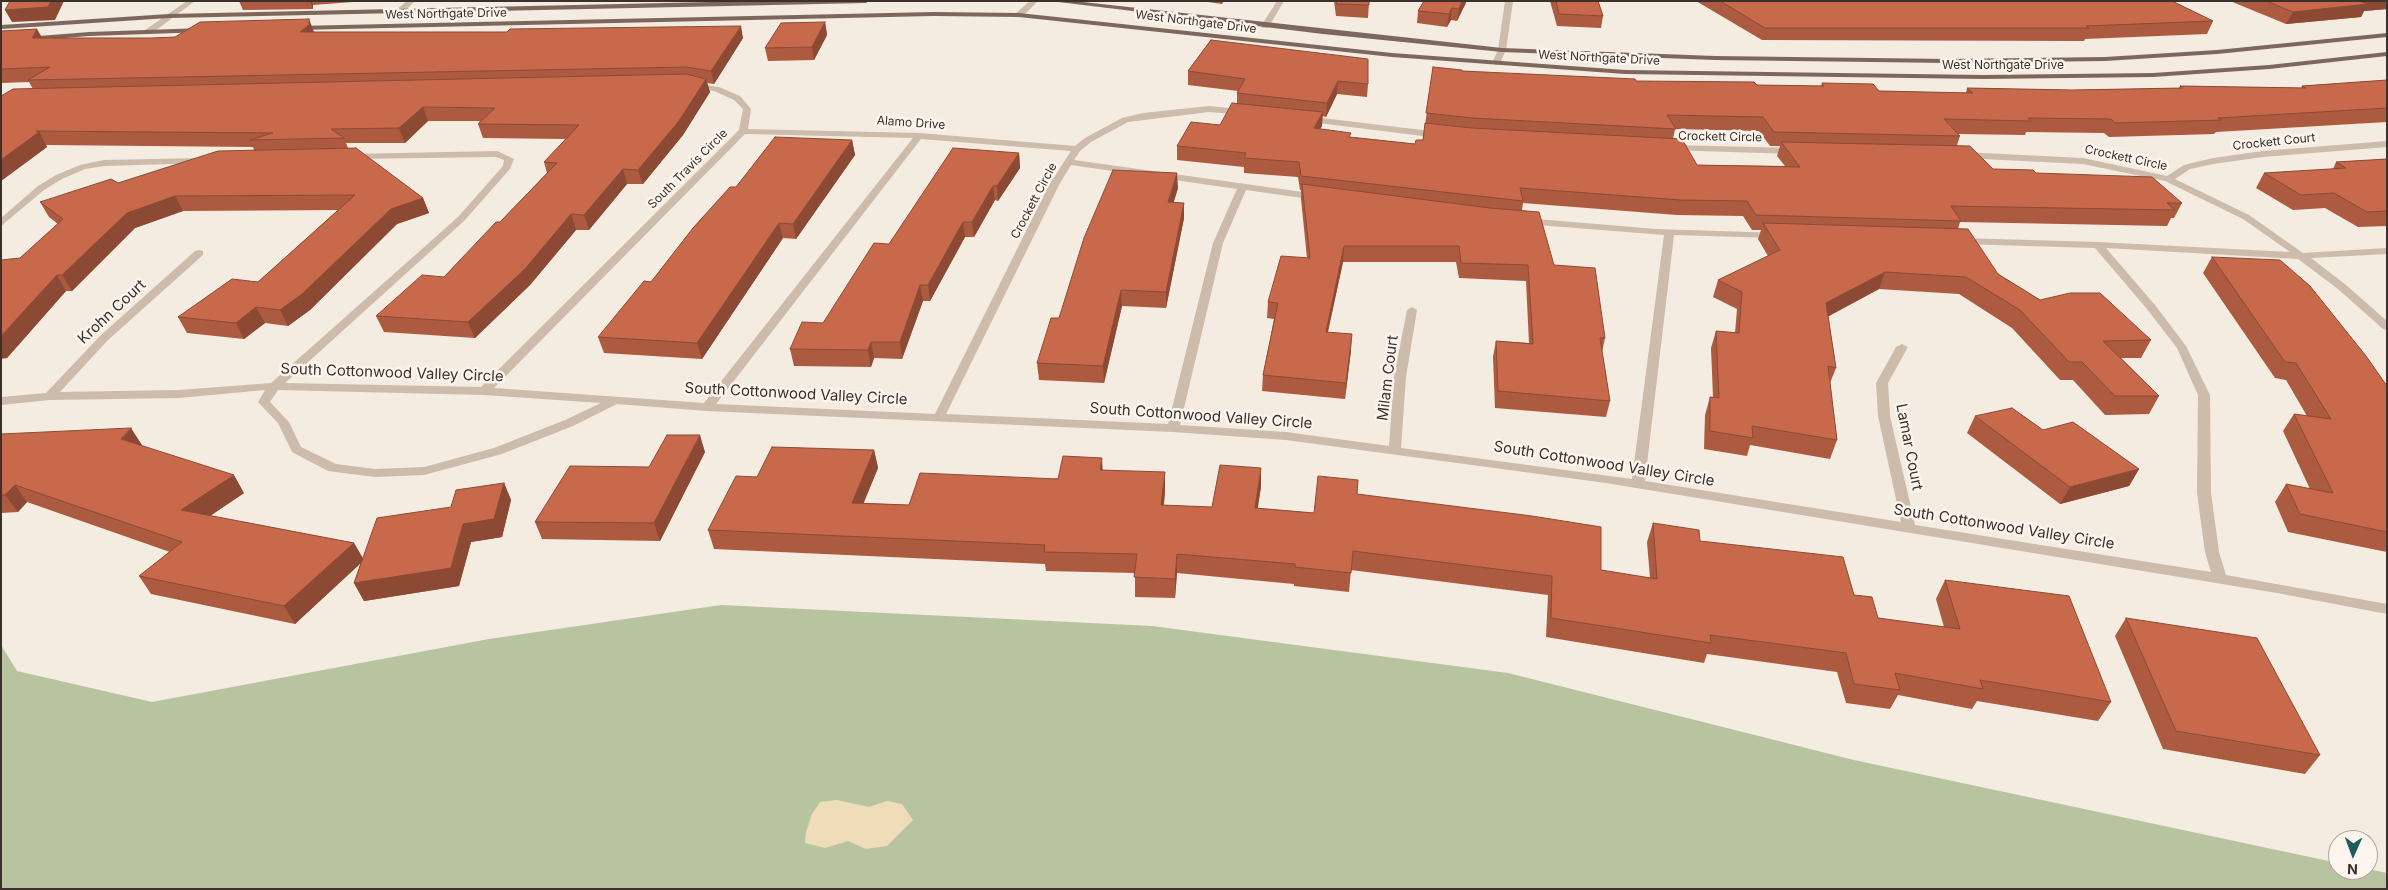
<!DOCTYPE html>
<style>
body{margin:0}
#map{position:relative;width:2388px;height:890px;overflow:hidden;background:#f4ebe1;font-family:Inter,sans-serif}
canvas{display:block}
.frame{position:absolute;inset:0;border:2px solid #3b302b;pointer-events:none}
.north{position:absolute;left:2328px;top:830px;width:50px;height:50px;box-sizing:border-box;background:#fbf5ee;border:1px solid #aea6a0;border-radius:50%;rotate:182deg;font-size:14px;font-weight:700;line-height:20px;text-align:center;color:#3b302b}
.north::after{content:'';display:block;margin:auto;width:18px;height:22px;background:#1f5a5e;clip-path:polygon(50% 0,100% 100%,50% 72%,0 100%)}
</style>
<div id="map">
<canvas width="2388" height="890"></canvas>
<div class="frame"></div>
<div class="north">N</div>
</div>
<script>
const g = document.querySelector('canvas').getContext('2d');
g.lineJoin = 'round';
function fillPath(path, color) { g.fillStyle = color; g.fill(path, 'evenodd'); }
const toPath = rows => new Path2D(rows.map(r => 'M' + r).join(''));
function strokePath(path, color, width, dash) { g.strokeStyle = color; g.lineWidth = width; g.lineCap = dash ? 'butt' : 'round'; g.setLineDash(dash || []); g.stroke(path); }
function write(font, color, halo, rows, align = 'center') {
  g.font = font + ' Inter,sans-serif'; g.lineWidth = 5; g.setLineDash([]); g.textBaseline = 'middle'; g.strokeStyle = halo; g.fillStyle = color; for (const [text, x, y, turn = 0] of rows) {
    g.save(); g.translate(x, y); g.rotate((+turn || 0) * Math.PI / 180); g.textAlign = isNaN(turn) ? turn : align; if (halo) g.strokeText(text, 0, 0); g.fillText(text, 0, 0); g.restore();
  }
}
fillPath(toPath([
 [721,605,1152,626,1508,673,1854,760,2338,863,2338,870,2368,869,2387,873,2387,889,1,889,1,645,17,671,152,702,489,639]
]), '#b8c4a0');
fillPath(toPath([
 [837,800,869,807,887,801,902,804,913,820,887,846,866,849,848,841,825,848,805,843,806,832,812,814,820,802]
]), '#efdcb8');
fillPath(toPath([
 [187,1,195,1,151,34,145,34,145,30,187,1],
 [407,1,415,1,403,13,397,13,397,9,407,1],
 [1030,1,1038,1,1022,17,1016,17,1016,13,1030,1],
 [1277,1,1284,1,1268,28,1262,28,1261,26,1277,1],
 [1505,1,1513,1,1506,50,1500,63,1496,65,1492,63,1498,50,1505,1],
 [691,83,719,87,740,96,751,109,748,129,919,133,1075,146,1085,138,1122,118,1143,113,1209,106,1248,110,1248,114,1245,115,1209,112,1128,122,1091,142,1080,151,1074,160,1317,194,1322,197,1317,200,1246,190,1223,243,1180,425,1286,432,1389,446,1394,377,1407,310,1412,307,1417,310,1406,377,1401,448,1632,479,1664,235,1525,224,1520,221,1525,218,1656,229,1779,233,1780,235,1775,238,1674,235,1645,481,1901,522,1878,416,1876,383,1896,347,1902,344,1908,347,1888,383,1890,416,1915,525,2211,572,2205,552,2197,493,2198,395,2177,348,2147,309,2095,248,1960,244,1955,241,1960,238,2098,242,2290,252,2243,219,2165,181,2083,164,1963,158,1959,155,1963,152,2083,158,2167,176,2184,165,2213,158,2263,151,2387,141,2387,147,2263,157,2213,164,2190,169,2175,179,2249,215,2303,253,2387,248,2387,254,2311,258,2346,285,2387,321,2387,330,2383,329,2338,289,2298,259,2106,248,2155,305,2186,346,2210,395,2211,493,2219,552,2226,575,2387,604,2387,614,2277,593,1606,483,1286,440,1173,432,707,411,617,404,573,426,502,454,424,475,375,477,328,471,292,452,278,423,258,402,265,390,179,398,50,400,1,405,1,397,46,393,100,336,195,251,199,250,203,251,203,255,108,340,60,392,179,390,271,383,458,217,503,166,504,160,496,157,347,159,346,157,350,154,497,151,514,159,510,169,464,221,285,383,481,387,739,130,743,109,734,100,714,91,691,87,691,83],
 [745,134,913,138,704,403,494,388,745,134],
 [921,139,1071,151,1049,185,935,414,716,404,921,139],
 [1071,165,1237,189,1213,243,1168,424,946,414,1059,185,1071,165],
 [278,390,484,395,601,403,565,420,494,448,424,467,375,469,336,464,301,447,289,422,270,402,278,390],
 [1305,116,1439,132,1443,135,1439,138,1302,121,1302,117,1305,116],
 [1671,145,1794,148,1798,151,1794,154,1668,150,1668,146,1671,145],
 [203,158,208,161,206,163,104,166,85,169,62,179,44,190,1,226,1,218,38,186,56,175,80,165,104,160,203,158]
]), '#cdbbac');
fillPath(toPath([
 [755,1,869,1,866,3,169,18,1,29,1,25,169,14,755,1],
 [1050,1,1074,1,1502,48,1715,56,1949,59,2105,57,2217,50,2387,33,2387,37,2217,54,2105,61,1949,63,1715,60,1502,52,1323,34,1050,1],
 [934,12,1019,13,1392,53,1625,70,1983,75,2153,73,2269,65,2387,52,2387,56,2269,69,2153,77,1983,79,1625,74,1392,57,1019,17,934,16,296,30,292,28,296,26,934,12],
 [203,28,206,28,206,32,89,36,1,43,1,39,89,32,203,28]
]), '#7d675c');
fillPath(toPath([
 [239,1,366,1,313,5,313,9,243,10],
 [1201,1,1224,1,1222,4],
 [1334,1,1369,1,1368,18,1336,16],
 [1424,1,1466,1,1457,21,1451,20,1447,27,1417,23,1418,11],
 [1550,1,1598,1,1603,16,1601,28,1557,26],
 [1696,1,2172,1,2213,21,2207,34,2085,39,2084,41,1762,40],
 [2230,1,2387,1,2387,9,2364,11,2361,17,2286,24],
 [825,22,827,35,814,60,768,61,765,48],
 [1,31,43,38,152,38,314,32,743,38,714,84,707,83,710,92,683,135,643,184,627,184,589,230,576,230,530,285,475,338,384,332,376,316,444,277,500,222,547,173,544,162,566,139,483,138,478,124,480,121,428,121,405,143,346,143,348,148,423,198,429,213,397,224,310,310,288,326,265,323,244,339,187,333,178,317,258,282,338,210,183,211,135,228,72,291,66,291,7,358,20,258,58,224,49,217,40,202,254,150,253,147,46,145,47,147,1,181,1,96,33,89,29,82,1,83],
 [1211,40,1368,84,1367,97,1337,94,1326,117,1322,116,1322,126,1320,129,1351,137,1415,144,1423,140,1433,67,1462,71,1636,81,1757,85,1821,86,1822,83,1879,91,1966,93,1967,88,2072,90,2179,88,2180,86,2301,88,2302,86,2387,80,2387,122,2216,132,2214,134,2109,137,2104,133,2026,132,2025,135,1958,134,1960,136,1957,145,1993,169,2036,173,2182,203,2174,218,2171,218,2167,226,1960,222,1958,229,1998,274,2040,300,2151,340,2141,358,2121,358,2159,396,2149,414,2105,415,2073,380,2060,380,2012,328,1959,294,1879,289,1828,316,1836,368,1830,383,1837,440,1830,459,1750,445,1747,456,1704,449,1705,415,1710,397,1713,397,1711,348,1716,331,1735,333,1737,309,1713,297,1718,280,1768,256,1758,239,1761,230,1752,230,1743,216,1677,215,1523,203,1522,210,1554,265,1605,338,1602,352,1610,401,1606,417,1495,408,1493,357,1496,341,1529,343,1526,281,1459,278,1456,262,1343,262,1328,332,1351,350,1345,399,1262,391,1263,375,1274,319,1267,318,1268,302,1307,258,1301,199,1301,190,1300,190,1298,177,1244,173,1244,167,1177,160,1177,146,1220,125,1237,103,1237,93,1238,91,1188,85,1188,71],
 [1675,129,1759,131,1770,146,1780,146,1777,156,1785,166,1697,165,1673,139],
 [852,140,855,155,796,239,783,238,702,359,604,353,598,337,651,282,736,187],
 [1019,153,1020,168,998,201,995,200,974,237,965,237,930,301,923,301,902,359,874,358,871,367,794,366,790,349,823,323,889,244],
 [2387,159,2387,226,2358,227,2325,208,2293,210,2256,188,2264,173,2333,169,2336,162],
 [1178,188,1173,203,1184,203,1184,218,1166,308,1122,306,1104,383,1039,380,1037,363],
 [2212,257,2387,386,2387,552,2288,532,2275,502,2286,484,2310,489,2283,431,2294,414,2307,416,2286,380,2275,378,2203,273],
 [1975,416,2043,430,2139,469,2129,486,2060,504,1967,433],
 [1,434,142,445,141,445,244,493,210,516,354,543,363,559,451,507,504,483,511,500,502,537,471,542,459,586,364,601,354,583,361,563,295,624,151,594,139,576,170,552,27,502,18,512,1,513],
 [874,450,878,468,863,503,909,505,1103,470,1165,490,1164,505,1212,507,1261,468,1261,487,1257,508,1314,513,1357,494,1601,570,1650,578,1647,542,1653,523,1700,541,1854,595,1878,618,1944,627,1936,599,1945,580,2111,702,2098,721,1977,701,1972,709,1898,695,1890,709,1846,703,1837,672,1707,654,1704,663,1546,637,1548,595,1351,570,1349,592,1294,586,1294,584,1177,573,1175,598,1135,597,1135,573,1046,571,1045,564,714,549,708,530,757,477],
 [705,452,660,541,542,539,535,522],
 [2126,618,2320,755,2305,774,2163,749,2115,636]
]), '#ac5a40');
fillPath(toPath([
 [51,1,64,1,55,20,12,22,5,10],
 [310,1,312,1,313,5,313,9],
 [1462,1,1466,1,1466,3,1457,21,1459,9],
 [2357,1,2387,1,2387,9,2364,11,2361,17,2286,24,2293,12],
 [1452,8,1451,20,1447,27,1449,14],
 [309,19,314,32,300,32],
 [825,22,827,35,814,60,812,47],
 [741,26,743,38,714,84,711,71],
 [37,29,44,41,32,38],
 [706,79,710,92,683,135,643,184,638,170],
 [1338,81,1337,94,1326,117,1327,103],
 [423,107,428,121,405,143,399,128],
 [1323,112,1322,126,1313,143,1314,128],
 [39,132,47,147,1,181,1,160],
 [852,140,855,155,796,239,793,224],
 [1019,153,1020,168,998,201,997,186],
 [623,169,627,184,589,230,584,215],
 [1177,173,1178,188,1169,218,1168,202],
 [993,186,995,200,974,237,972,222],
 [175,196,183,211,135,228,72,291,62,275,127,213],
 [423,198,429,213,397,224,310,310,288,326,280,310,391,209],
 [1184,203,1184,218,1166,308,1166,292],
 [571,214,576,230,530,285,475,338,468,322],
 [963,222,965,237,930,301,928,285],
 [779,223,783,238,702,359,697,343],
 [1344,246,1343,262,1324,348,1326,332],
 [1885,272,1879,289,1820,321,1826,303],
 [57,275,66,291,7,358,1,359,1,336],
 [920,285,923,301,902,359,900,342],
 [1121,290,1122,306,1104,383,1103,366],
 [256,307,265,323,244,339,236,323],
 [1352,334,1351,350,1345,399,1346,383],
 [871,342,874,358,871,367,868,350],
 [131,428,142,445,132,456,121,439],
 [700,435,705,452,660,541,654,523],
 [874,450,878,468,856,522,852,503],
 [1102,458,1103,476,1100,470],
 [1261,468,1261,487,1255,527,1255,508],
 [2139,469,2129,486,2060,504,2070,487],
 [1165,472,1165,490,1162,524,1161,505],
 [234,475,244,493,192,528,181,510],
 [504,483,511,500,502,537,471,542,459,586,364,601,354,583,463,524],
 [15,485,27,502,18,512,5,495],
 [354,543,364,560,295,624,284,606],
 [1177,554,1177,573,1175,598,1175,579]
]), '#8c4a34');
const building = toPath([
 [10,1,51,1,48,7,5,10,10,1],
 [1336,1,1369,1,1369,5,1337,4,1336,1],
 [1424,1,1462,1,1459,9,1452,8,1449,14,1418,11,1424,1],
 [1556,1,1598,1,1603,16,1559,14,1556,1],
 [1720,1,2172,1,2213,21,2086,26,2089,28,1765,28,1720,1],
 [2266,1,2359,1,2368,4,2293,12,2266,1],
 [309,19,309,25,300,32,507,32,510,29,741,26,711,71,686,67,28,80,50,67,1,69,1,31,37,29,32,38,152,38,175,37,200,22,309,19],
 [825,22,812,47,765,48,781,23,825,22],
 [1211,40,1368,59,1368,84,1338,81,1327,103,1237,93,1245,79,1188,71,1211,40],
 [1433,67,1462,70,1462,71,1635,79,1636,81,1754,82,1757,85,1824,86,1822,83,1873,84,1879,91,1973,93,1967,88,2072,90,2183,88,2180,86,2306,88,2302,86,2387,80,2387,108,2218,118,2222,120,2115,123,2111,119,2028,118,2031,121,1944,119,1960,136,1774,132,1763,117,1667,115,1676,129,1472,118,1426,113,1433,67],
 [686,74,706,79,679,121,638,170,623,169,584,215,571,214,525,269,468,322,376,316,422,275,444,277,496,222,500,222,557,163,544,162,579,125,478,124,495,108,423,107,399,128,331,129,344,138,250,140,273,133,36,131,39,132,1,160,1,96,13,89,686,74],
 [1232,103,1323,112,1314,128,1351,133,1349,137,1415,144,1416,140,1423,140,1425,123,1472,128,1682,139,1697,165,1800,167,1781,142,1970,146,1993,169,2033,170,2036,173,2152,177,2182,203,2167,203,2175,210,1951,206,1961,221,1756,215,1747,201,1681,200,1520,188,1523,201,1328,179,1301,176,1299,162,1244,158,1246,153,1177,146,1191,122,1220,125,1232,103],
 [775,137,852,140,793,224,779,223,697,343,598,337,644,281,651,282,693,228,730,187,736,187,775,137],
 [356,148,423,198,391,209,302,294,280,310,256,307,236,323,178,317,232,279,258,282,355,195,175,196,127,213,62,275,57,275,1,336,1,260,20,258,63,219,40,202,111,179,118,183,218,151,356,148],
 [953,148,1019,153,997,186,993,186,972,222,963,222,928,285,920,285,900,342,871,342,868,350,790,349,802,322,823,323,874,243,889,244,953,148],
 [2387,159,2387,211,2367,212,2334,193,2301,195,2264,173,2346,168,2336,162,2387,159],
 [1113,170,1177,173,1168,202,1184,203,1166,292,1121,290,1103,366,1037,363,1051,318,1059,318,1084,238,1113,170],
 [1302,184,1490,208,1539,212,1554,265,1595,268,1605,338,1600,338,1610,401,1498,391,1496,341,1533,344,1528,265,1461,263,1459,246,1344,246,1326,332,1352,334,1346,383,1263,375,1278,303,1268,302,1281,256,1310,258,1302,184],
 [1763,223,1968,229,1998,274,2040,300,2070,293,2100,293,2151,340,2103,341,2159,396,2115,396,2082,362,2069,362,2020,310,1966,277,1885,272,1826,303,1836,368,1828,366,1837,440,1752,426,1753,438,1710,431,1710,397,1719,398,1716,331,1739,333,1742,292,1718,280,1780,250,1763,223],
 [2212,257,2280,260,2310,286,2366,356,2387,386,2387,532,2300,514,2286,484,2333,493,2294,414,2331,419,2296,363,2285,362,2212,257],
 [2012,408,2043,430,2073,422,2139,469,2070,487,1975,416,2012,408],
 [131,428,121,439,234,475,181,510,354,543,284,606,139,576,182,542,15,485,5,495,1,495,1,434,131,428],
 [667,435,700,435,654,523,535,522,570,466,649,467,667,435],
 [772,447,874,450,852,503,909,505,920,473,1058,479,1063,456,1102,458,1100,470,1165,472,1161,505,1212,507,1220,465,1261,468,1255,508,1314,513,1318,476,1358,480,1357,494,1532,516,1601,527,1601,570,1657,579,1653,523,1699,530,1700,541,1843,557,1854,595,1872,597,1878,618,1960,629,1945,580,2069,596,2111,702,1980,680,1983,689,1895,673,1900,690,1854,684,1846,653,1710,635,1711,643,1551,618,1552,576,1353,551,1351,573,1295,567,1295,564,1177,554,1175,579,1134,577,1137,554,1044,552,1045,545,708,530,736,476,757,477,772,447],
 [504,483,494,519,463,524,451,568,354,583,377,518,451,507,456,490,504,483],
 [2126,618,2257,638,2320,755,2176,731,2126,618]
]);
fillPath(building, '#c8694b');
strokePath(building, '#8c4a34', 1);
write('12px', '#3b302b', '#fbf5ee', [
 ["West Northgate Drive",446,14,-1],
 ["West Northgate Drive",1196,22,7],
 ["West Northgate Drive",1599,58,3],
 ["West Northgate Drive",2003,65],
 ["Alamo Drive",911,123,4],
 ["Crockett Circle",1720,137,1],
 ["Crockett Court",2274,142,-6],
 ["Crockett Circle",2126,158,12],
 ["South Travis Circle",688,169,-45],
 ["Crockett Circle",1034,201,-62]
]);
write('15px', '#3b302b', '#fbf5ee', [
 ["Krohn Court",112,312,-43],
 ["South Cottonwood Valley Circle",392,373,2],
 ["Milam Court",1388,378,-83],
 ["South Cottonwood Valley Circle",796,394,3],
 ["South Cottonwood Valley Circle",1201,416,4],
 ["Lamar Court",1909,447,79],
 ["South Cottonwood Valley Circle",1604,464,9],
 ["South Cottonwood Valley Circle",2004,527,9]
]);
</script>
